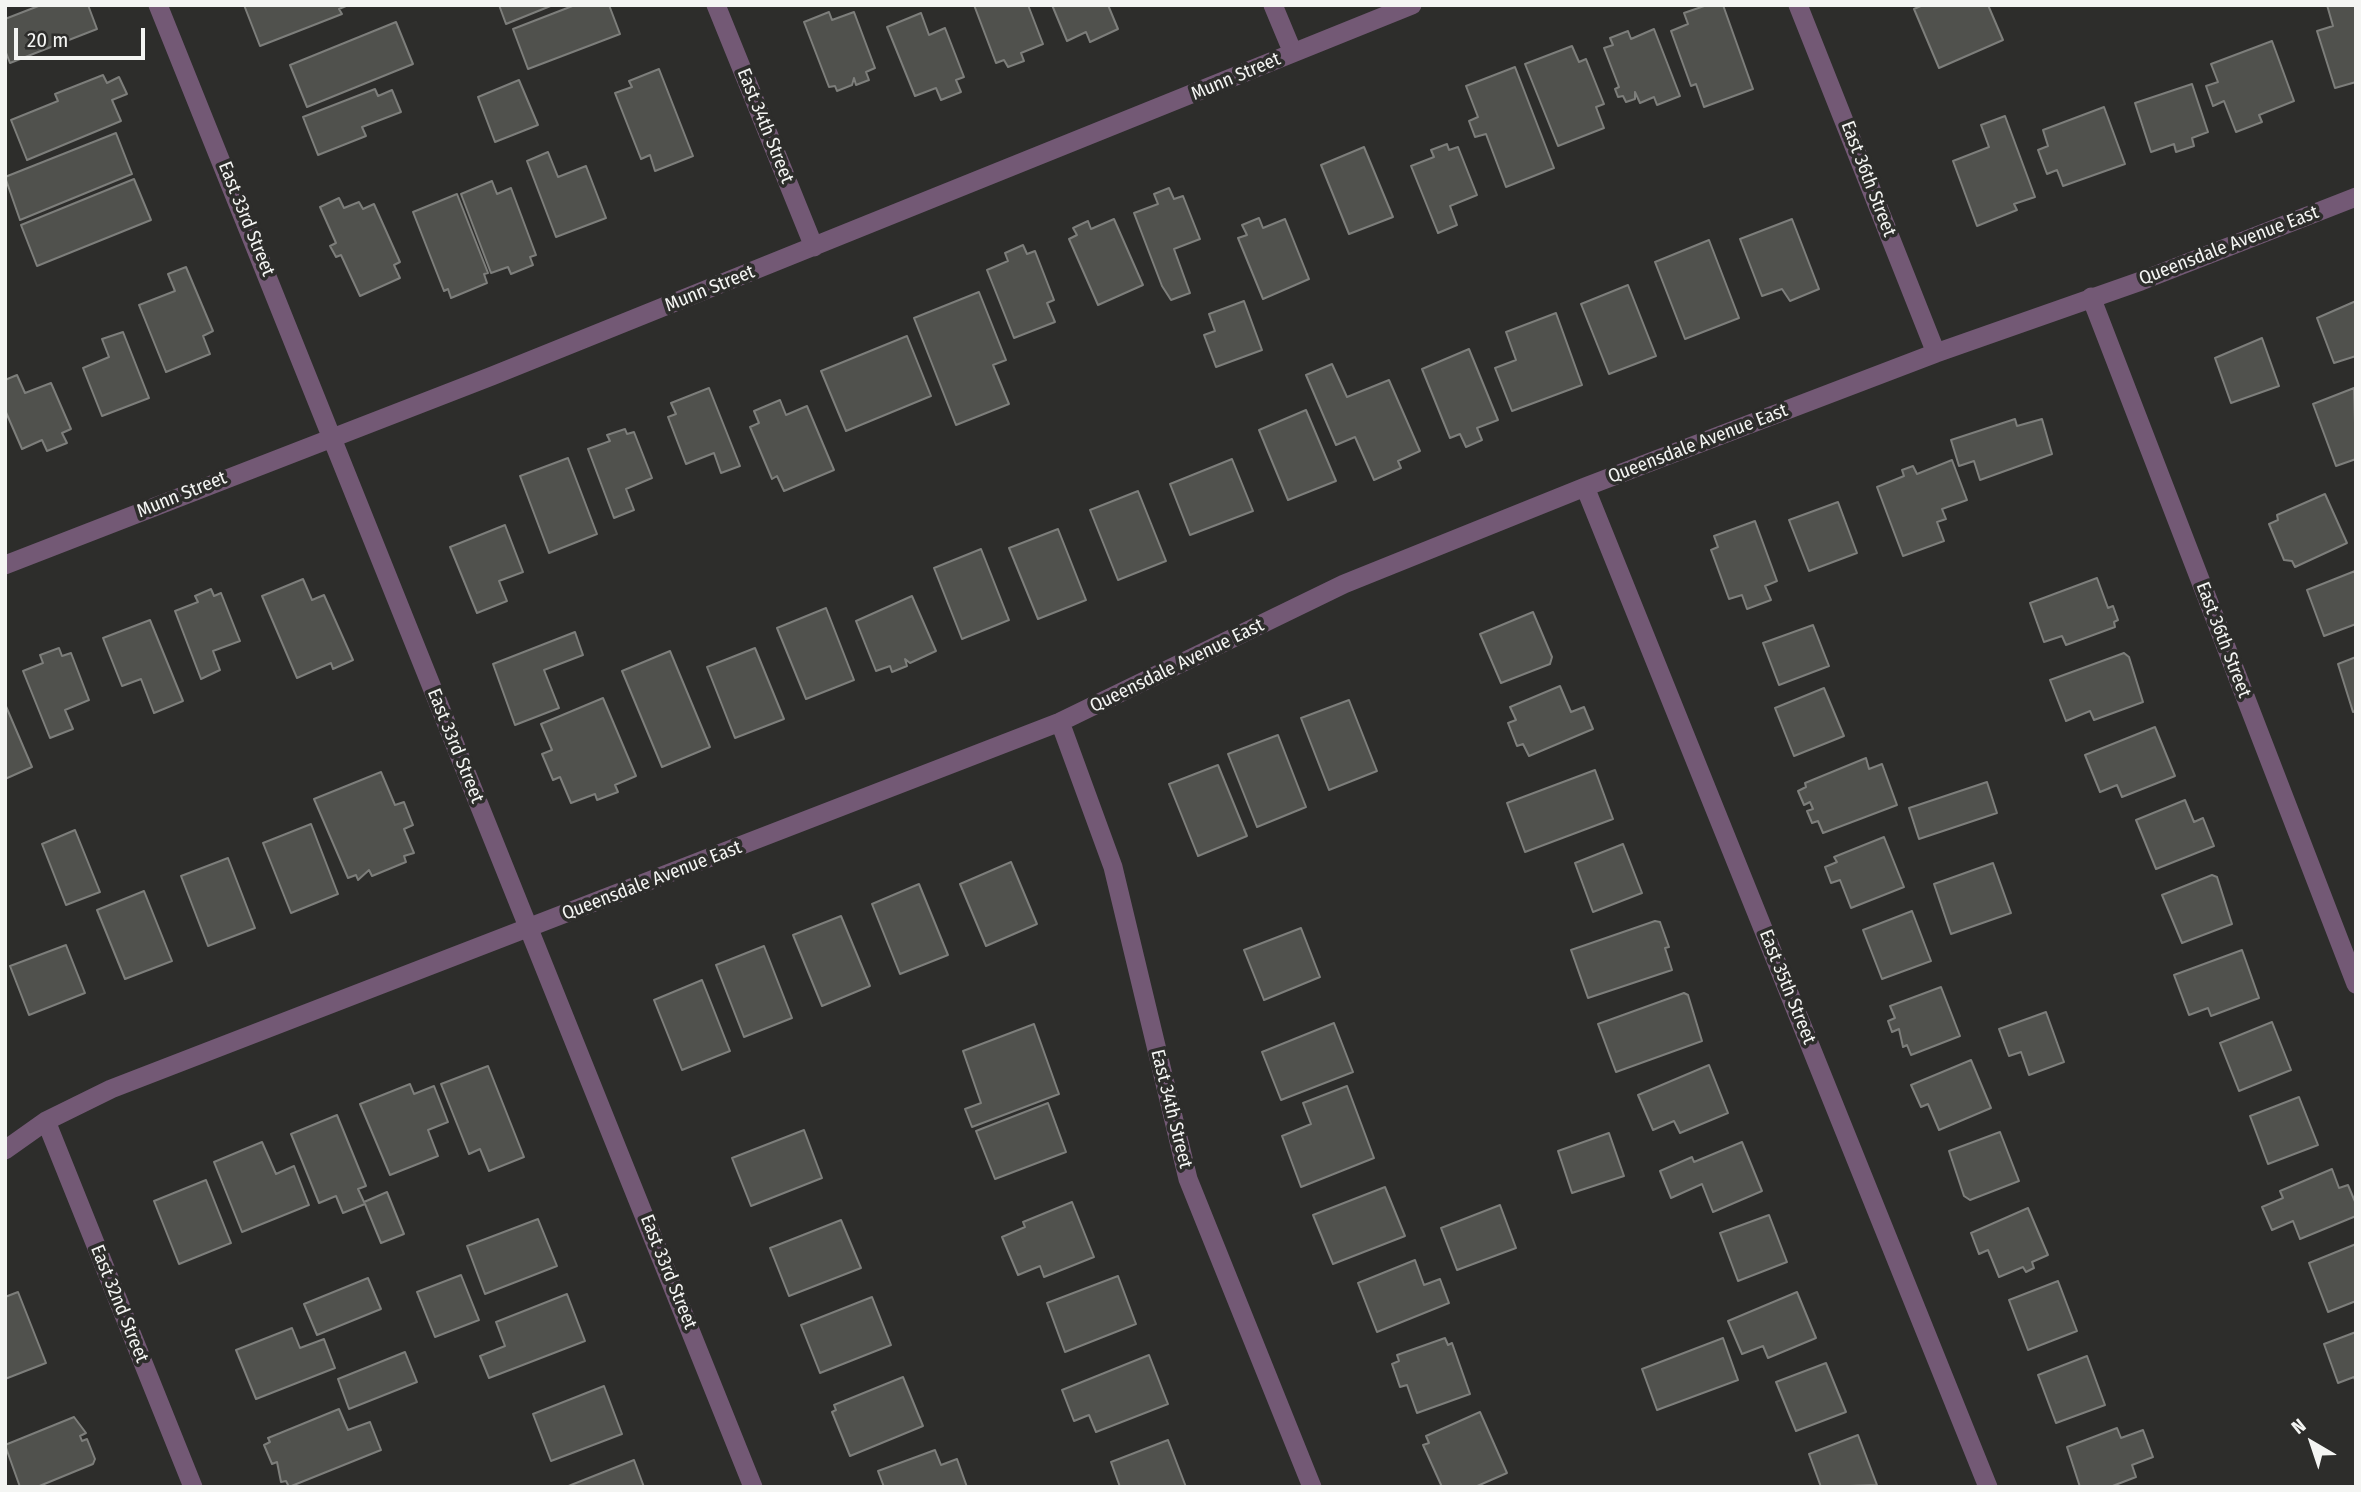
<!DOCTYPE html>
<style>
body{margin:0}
#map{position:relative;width:2361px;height:1492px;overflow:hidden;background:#2d2d2b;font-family:"Fira Sans Condensed",sans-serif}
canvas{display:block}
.frame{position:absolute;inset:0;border:7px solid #f4f5f3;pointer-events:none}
.north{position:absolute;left:2277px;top:1408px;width:70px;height:70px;-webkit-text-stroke:5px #2d2d2b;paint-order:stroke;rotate:321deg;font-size:19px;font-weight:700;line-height:28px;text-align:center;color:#f4f5f3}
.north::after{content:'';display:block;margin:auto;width:24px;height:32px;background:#f4f5f3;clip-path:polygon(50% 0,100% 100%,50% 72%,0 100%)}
.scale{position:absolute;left:14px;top:28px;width:131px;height:32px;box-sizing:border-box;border:4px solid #f4f5f3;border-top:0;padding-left:9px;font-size:21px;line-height:24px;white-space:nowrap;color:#f4f5f3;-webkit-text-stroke:5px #2d2d2b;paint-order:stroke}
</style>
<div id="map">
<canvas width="2361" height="1492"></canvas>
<div class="frame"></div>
<div class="north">N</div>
<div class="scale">20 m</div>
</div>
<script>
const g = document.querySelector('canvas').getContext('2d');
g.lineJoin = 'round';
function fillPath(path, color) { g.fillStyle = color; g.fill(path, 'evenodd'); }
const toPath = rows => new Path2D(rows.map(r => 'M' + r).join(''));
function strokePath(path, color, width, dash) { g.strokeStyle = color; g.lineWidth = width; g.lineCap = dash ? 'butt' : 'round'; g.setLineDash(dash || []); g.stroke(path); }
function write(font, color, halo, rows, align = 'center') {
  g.font = font + ' "Fira Sans Condensed",sans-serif'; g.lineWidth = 7; g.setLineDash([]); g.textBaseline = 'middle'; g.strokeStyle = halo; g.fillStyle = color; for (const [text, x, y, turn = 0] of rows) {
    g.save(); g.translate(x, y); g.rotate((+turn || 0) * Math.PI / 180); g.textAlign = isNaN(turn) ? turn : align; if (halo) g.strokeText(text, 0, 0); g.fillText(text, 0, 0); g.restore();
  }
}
const building = toPath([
 [41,5,88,5,97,29,10,63,5,50,5,19,41,5],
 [244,5,346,5,346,6,339,9,342,14,260,46,244,5],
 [499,5,553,5,506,24,499,5],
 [575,5,609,5,620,34,528,69,513,29,575,5],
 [974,5,1028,5,1043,44,1021,53,1024,61,1008,67,1004,60,996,63,974,5],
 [1052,5,1108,5,1118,29,1090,42,1086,32,1067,41,1052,5],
 [1707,5,1723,5,1753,89,1704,107,1696,84,1691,86,1671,31,1688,24,1684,13,1707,5],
 [1923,5,1988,5,2003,40,1939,68,1914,9,1923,5],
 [2327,5,2356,5,2356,82,2335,88,2317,31,2333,26,2327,5],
 [829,12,832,20,854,12,875,68,866,72,869,80,856,85,854,78,852,85,837,91,835,86,829,87,804,22,829,12],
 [921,13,929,35,945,28,964,77,956,80,961,92,941,100,936,88,915,96,887,27,921,13],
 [396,22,413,64,307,107,290,65,396,22],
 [1654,29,1680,96,1657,105,1654,97,1640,103,1635,92,1635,99,1626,102,1623,96,1618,97,1615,89,1619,87,1604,48,1613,45,1610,38,1628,31,1631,39,1654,29],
 [2272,41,2294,101,2259,115,2262,122,2236,132,2224,101,2213,106,2206,86,2218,82,2211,64,2272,41],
 [1572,46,1579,62,1586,59,1604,104,1596,107,1604,128,1558,146,1525,64,1572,46],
 [1515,67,1554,168,1506,187,1486,134,1475,137,1469,121,1478,117,1466,86,1515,67],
 [659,69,693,156,655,171,650,155,641,159,615,93,632,87,629,81,659,69],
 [103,75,107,83,119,77,127,94,112,100,121,121,27,160,11,120,58,101,55,94,103,75],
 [519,80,538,125,495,142,478,97,519,80],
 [2192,84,2208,132,2192,138,2194,146,2176,152,2174,144,2151,152,2135,103,2192,84],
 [375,89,378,96,392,90,401,112,362,127,366,136,318,155,303,117,375,89],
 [2104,107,2125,164,2063,186,2057,170,2047,174,2038,150,2048,146,2043,130,2104,107],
 [2005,116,2035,197,2014,204,2017,210,1977,226,1953,161,1989,147,1981,125,2005,116],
 [116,133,132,174,20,220,5,177,116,133],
 [1447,144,1449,150,1458,147,1477,195,1450,206,1457,225,1438,233,1411,166,1434,157,1431,150,1447,144],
 [1364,147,1393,217,1349,234,1321,165,1364,147],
 [548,152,558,177,586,166,606,218,556,237,527,161,548,152],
 [134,179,151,220,37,266,21,225,134,179],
 [492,181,497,194,511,188,536,255,530,257,533,265,511,274,508,267,491,273,461,194,492,181],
 [1169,188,1174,199,1183,196,1200,239,1174,249,1190,293,1171,300,1162,286,1134,213,1158,204,1154,194,1169,188],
 [457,194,488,273,484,274,487,283,451,298,448,289,444,291,413,212,457,194],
 [339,198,344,208,359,202,363,209,374,204,400,262,394,265,400,278,360,296,341,255,336,257,330,246,336,243,320,207,339,198],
 [1259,218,1263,228,1285,219,1309,279,1263,299,1238,238,1247,235,1242,225,1259,218],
 [1114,219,1143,285,1098,305,1069,239,1077,235,1073,228,1088,221,1091,229,1114,219],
 [1792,219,1819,289,1790,301,1782,289,1762,296,1740,239,1792,219],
 [1709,240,1739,318,1685,339,1655,262,1709,240],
 [1023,245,1027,254,1035,251,1054,300,1047,303,1055,322,1014,338,987,270,1008,261,1005,253,1023,245],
 [186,267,213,331,203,336,210,354,166,372,139,305,175,291,168,274,186,267],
 [1628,285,1656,356,1609,374,1581,304,1628,285],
 [979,292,1006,360,993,365,1009,404,956,425,914,318,979,292],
 [1244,301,1262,350,1216,367,1204,335,1215,331,1209,314,1244,301],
 [2356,301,2356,356,2334,363,2317,318,2356,301],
 [1556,313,1582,385,1512,411,1495,368,1516,360,1506,332,1556,313],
 [123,332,149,398,102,416,83,368,109,357,102,339,123,332],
 [907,336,931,396,846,431,821,371,907,336],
 [2262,338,2279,386,2231,403,2215,358,2262,338],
 [1469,349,1498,420,1477,428,1482,440,1466,447,1460,434,1450,438,1422,369,1469,349],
 [1332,364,1347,397,1389,380,1420,451,1398,461,1401,468,1374,480,1355,437,1336,445,1306,375,1332,364],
 [17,375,25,393,51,383,71,429,62,433,67,443,47,451,42,440,22,449,5,410,5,380,17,375],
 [709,388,740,466,721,473,714,453,686,464,668,417,676,414,671,403,709,388],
 [2354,388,2356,459,2336,466,2313,404,2354,388],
 [780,400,786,415,807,406,834,470,784,491,777,476,772,479,750,427,759,423,754,411,780,400],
 [1306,410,1336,481,1288,500,1259,430,1306,410],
 [2015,419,2017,426,2042,419,2052,454,1980,480,1974,461,1959,466,1951,440,2015,419],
 [625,429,627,434,634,432,652,478,626,489,634,510,614,518,588,449,610,441,607,435,625,429],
 [568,458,597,534,549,553,520,476,568,458],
 [1232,459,1253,511,1190,535,1170,484,1232,459],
 [1952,460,1967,500,1942,509,1946,519,1937,522,1944,541,1903,556,1877,487,1904,476,1902,470,1913,466,1917,474,1952,460],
 [1138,491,1166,561,1118,580,1090,510,1138,491],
 [2325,494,2347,543,2295,567,2292,561,2284,560,2269,524,2278,520,2277,515,2325,494],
 [1838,502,1857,553,1809,571,1789,520,1838,502],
 [1755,521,1777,581,1765,586,1771,600,1747,609,1742,595,1729,599,1711,550,1718,547,1714,536,1755,521],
 [505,525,523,572,499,581,507,601,477,613,450,547,505,525],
 [1058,529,1086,600,1038,619,1009,548,1058,529],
 [981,549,1009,620,962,639,934,568,981,549],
 [2355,571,2356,624,2324,636,2307,590,2355,571],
 [2097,578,2108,608,2113,606,2118,620,2114,622,2115,627,2066,645,2062,636,2044,642,2030,603,2097,578],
 [303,579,312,600,324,595,353,660,333,669,331,663,297,678,262,596,303,579],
 [211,589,214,596,221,593,240,641,213,651,220,670,201,679,175,611,198,602,195,596,211,589],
 [912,596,936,651,910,663,905,659,907,666,892,672,890,666,876,671,856,621,912,596],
 [826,608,854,680,806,699,777,628,826,608],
 [1533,612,1552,657,1550,664,1501,683,1480,634,1533,612],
 [150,620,183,701,154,713,141,679,122,686,103,638,150,620],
 [1813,625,1829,666,1779,685,1763,643,1813,625],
 [575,632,583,655,544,670,559,708,515,725,493,664,575,632],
 [59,648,62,656,71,653,89,700,65,710,73,729,50,738,23,671,43,663,40,655,59,648],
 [755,648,784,719,735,738,707,667,755,648],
 [670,651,710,747,662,767,622,671,670,651],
 [2124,653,2129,657,2143,702,2094,720,2090,711,2066,721,2050,680,2124,653],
 [2356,657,2356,711,2353,712,2338,664,2356,657],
 [1560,686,1571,712,1584,707,1593,729,1529,756,1523,744,1517,746,1508,723,1516,720,1510,707,1560,686],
 [1824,688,1844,736,1794,756,1775,708,1824,688],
 [603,698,636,776,615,785,618,792,597,800,595,794,571,803,560,777,553,780,542,754,552,750,541,724,603,698],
 [1349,700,1377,771,1329,790,1301,718,1349,700],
 [5,704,32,767,5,779,5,704],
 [2155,727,2175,776,2122,797,2117,785,2100,792,2085,755,2155,727],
 [1278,735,1306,807,1257,827,1228,754,1278,735],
 [1866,758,1869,769,1882,764,1897,805,1823,833,1818,821,1812,823,1807,811,1813,809,1810,802,1804,805,1798,791,1806,787,1805,783,1866,758],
 [1218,765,1247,836,1198,856,1169,784,1218,765],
 [1595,770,1613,819,1525,852,1507,803,1595,770],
 [381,772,395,805,404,802,413,825,404,829,414,853,404,856,406,862,372,876,369,870,358,880,356,875,348,878,314,799,381,772],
 [1987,782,1997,813,1919,839,1909,808,1987,782],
 [2185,800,2194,822,2203,818,2214,846,2156,869,2136,820,2185,800],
 [311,824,338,894,291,913,263,843,311,824],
 [75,830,100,892,66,905,42,844,75,830],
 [1884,837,1904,887,1851,908,1840,880,1831,883,1825,867,1837,862,1834,857,1884,837],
 [1623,844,1642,893,1593,912,1575,863,1623,844],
 [228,858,255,928,208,946,181,876,228,858],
 [1011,862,1037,924,986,946,960,884,1011,862],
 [1993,863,2011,913,1951,934,1934,884,1993,863],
 [2212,875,2217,877,2232,924,2182,943,2162,895,2212,875],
 [919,884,948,955,900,974,872,904,919,884],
 [144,891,172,961,125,979,97,910,144,891],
 [1912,911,1931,961,1882,979,1863,930,1912,911],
 [841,916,870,986,822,1006,793,935,841,916],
 [1655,921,1660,922,1669,947,1665,948,1672,970,1588,998,1571,950,1655,921],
 [1301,928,1320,977,1264,1000,1244,950,1301,928],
 [66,945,85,993,29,1015,10,966,66,945],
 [764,946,792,1018,744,1037,716,965,764,946],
 [2242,950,2259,998,2211,1016,2208,1008,2189,1015,2174,975,2242,950],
 [702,980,730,1051,682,1070,654,1000,702,980],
 [1941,987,1960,1036,1911,1055,1907,1045,1903,1047,1899,1029,1892,1032,1888,1021,1895,1018,1890,1006,1941,987],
 [1684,993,1688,995,1702,1041,1616,1072,1598,1024,1684,993],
 [2046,1012,2064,1062,2029,1075,2021,1052,2009,1056,1999,1029,2046,1012],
 [2272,1022,2291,1070,2239,1091,2220,1043,2272,1022],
 [1334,1023,1353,1072,1281,1100,1262,1052,1334,1023],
 [1034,1024,1059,1094,972,1127,965,1109,981,1103,963,1051,1034,1024],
 [1971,1060,1991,1108,1939,1130,1928,1104,1921,1107,1911,1085,1971,1060],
 [1709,1065,1728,1113,1680,1133,1674,1121,1653,1130,1638,1095,1709,1065],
 [488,1066,524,1157,489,1171,480,1149,469,1154,441,1084,488,1066],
 [410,1084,414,1094,434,1086,448,1122,428,1130,438,1156,390,1175,360,1104,410,1084],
 [1347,1086,1374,1158,1301,1187,1282,1136,1311,1124,1303,1103,1347,1086],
 [2299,1097,2318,1145,2268,1164,2250,1116,2299,1097],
 [1048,1103,1066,1152,995,1179,976,1131,1048,1103],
 [337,1115,366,1186,358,1189,364,1202,387,1192,404,1234,381,1243,365,1204,343,1213,336,1196,319,1203,291,1134,337,1115],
 [804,1130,822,1178,751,1206,732,1158,804,1130],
 [2000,1132,2019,1181,1970,1200,1964,1196,1949,1151,2000,1132],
 [1609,1133,1624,1176,1572,1193,1558,1151,1609,1133],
 [262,1142,276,1174,294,1166,309,1205,242,1232,214,1162,262,1142],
 [1742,1142,1762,1191,1713,1212,1702,1184,1671,1198,1660,1171,1692,1157,1694,1162,1742,1142],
 [2332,1169,2339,1188,2348,1185,2356,1204,2356,1216,2300,1239,2293,1221,2272,1230,2262,1207,2283,1198,2280,1191,2332,1169],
 [206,1180,231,1243,179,1264,154,1201,206,1180],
 [1385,1187,1405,1236,1333,1264,1313,1215,1385,1187],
 [1072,1202,1094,1257,1044,1277,1040,1266,1018,1275,1002,1237,1025,1227,1023,1222,1072,1202],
 [1500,1205,1516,1248,1457,1270,1441,1228,1500,1205],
 [2028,1208,2048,1255,2032,1262,2034,1268,2026,1272,2023,1267,1999,1277,1988,1250,1979,1254,1971,1233,2028,1208],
 [1769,1215,1787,1262,1738,1281,1720,1233,1769,1215],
 [538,1219,557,1266,485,1294,467,1246,538,1219],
 [841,1220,861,1268,789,1296,770,1248,841,1220],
 [2356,1244,2356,1301,2328,1312,2309,1263,2356,1244],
 [1415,1260,1424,1285,1440,1279,1449,1303,1377,1332,1358,1283,1415,1260],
 [461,1275,479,1320,435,1337,417,1292,461,1275],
 [1118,1276,1136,1324,1065,1352,1047,1303,1118,1276],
 [368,1278,381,1309,317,1335,304,1304,368,1278],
 [2058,1281,2077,1331,2028,1350,2009,1300,2058,1281],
 [18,1292,46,1363,5,1379,5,1297,18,1292],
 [1797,1292,1816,1338,1768,1358,1763,1346,1742,1354,1728,1321,1797,1292],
 [567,1294,585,1341,489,1378,480,1356,505,1346,496,1322,567,1294],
 [872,1297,891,1345,820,1373,801,1325,872,1297],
 [292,1328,300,1348,324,1339,335,1368,256,1399,236,1350,292,1328],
 [2356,1332,2356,1383,2354,1377,2338,1383,2324,1344,2356,1332],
 [1445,1338,1448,1345,1452,1343,1470,1394,1417,1413,1407,1385,1400,1387,1392,1364,1399,1361,1397,1355,1445,1338],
 [1723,1338,1738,1380,1657,1410,1642,1369,1723,1338],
 [405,1352,417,1382,349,1409,338,1379,405,1352],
 [1149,1355,1168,1404,1096,1432,1089,1415,1074,1421,1062,1390,1149,1355],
 [2087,1356,2105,1405,2056,1423,2038,1375,2087,1356],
 [1826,1363,1846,1412,1796,1431,1776,1382,1826,1363],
 [903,1377,923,1426,850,1456,832,1412,836,1410,834,1405,903,1377],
 [604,1386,622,1434,551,1461,533,1414,604,1386],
 [339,1409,348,1430,370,1422,381,1450,289,1487,286,1481,281,1482,277,1462,272,1464,264,1445,270,1442,268,1438,339,1409],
 [1480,1412,1507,1473,1475,1487,1442,1487,1423,1445,1429,1443,1426,1436,1480,1412],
 [74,1417,86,1433,80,1436,82,1441,87,1439,95,1459,93,1464,37,1487,20,1487,5,1445,74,1417],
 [2117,1428,2121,1438,2143,1430,2153,1457,2132,1465,2136,1477,2110,1487,2080,1487,2067,1447,2117,1428],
 [1858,1435,1877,1485,1821,1487,1809,1454,1858,1435],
 [1168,1440,1186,1487,1120,1487,1111,1462,1168,1440],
 [935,1450,941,1465,957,1459,967,1487,884,1487,878,1471,935,1450],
 [634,1460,644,1487,566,1487,634,1460]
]);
fillPath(building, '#50514d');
strokePath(building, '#7d7e7b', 2);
strokePath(toPath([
 [158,5,753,1487],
 [716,5,814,247],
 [1273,5,1293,53],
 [1798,5,1936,353],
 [2091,297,2356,984],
 [1585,487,1988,1487],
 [5,565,492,376,1412,5],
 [1060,722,1113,867,1188,1179,1312,1487],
 [46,1121,193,1487],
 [5,1150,46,1121,111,1089,1060,722,1344,584,1585,487,1936,353,2141,281,2356,197]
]), '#735975', 19);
write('19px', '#f4f5f3', '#2d2d2b', [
 ["Munn Street",1236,77,-23],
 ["East 34th Street",765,126,68],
 ["East 36th Street",1868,179,69],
 ["East 33rd Street",246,219,68],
 ["Queensdale Avenue East",2229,246,-21],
 ["Munn Street",710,289,-22],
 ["Queensdale Avenue East",1698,444,-21],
 ["Munn Street",182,495,-22],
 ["East 36th Street",2223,640,69],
 ["Queensdale Avenue East",1177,666,-26],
 ["East 33rd Street",455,746,68],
 ["Queensdale Avenue East",652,881,-21],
 ["East 35th Street",1787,987,68],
 ["East 34th Street",1171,1109,76],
 ["East 33rd Street",668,1272,68],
 ["East 32nd Street",119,1304,68]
]);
</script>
